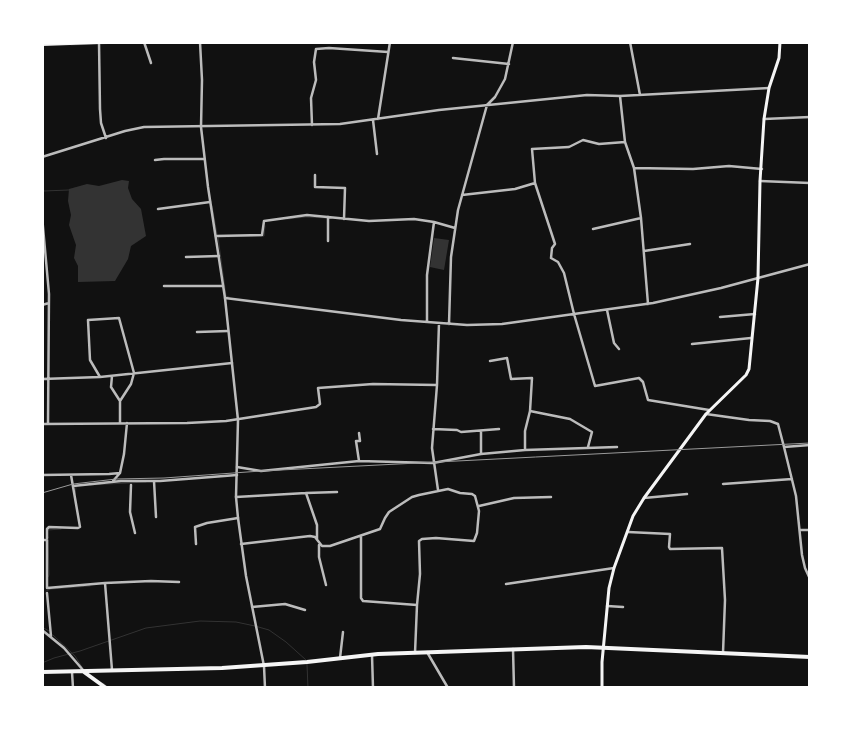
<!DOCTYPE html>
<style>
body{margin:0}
#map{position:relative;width:852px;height:730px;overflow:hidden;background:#111;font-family:"Open Sans",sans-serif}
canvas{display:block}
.frame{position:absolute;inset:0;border:44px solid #fff;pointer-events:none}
</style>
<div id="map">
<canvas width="852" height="730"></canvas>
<div class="frame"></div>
</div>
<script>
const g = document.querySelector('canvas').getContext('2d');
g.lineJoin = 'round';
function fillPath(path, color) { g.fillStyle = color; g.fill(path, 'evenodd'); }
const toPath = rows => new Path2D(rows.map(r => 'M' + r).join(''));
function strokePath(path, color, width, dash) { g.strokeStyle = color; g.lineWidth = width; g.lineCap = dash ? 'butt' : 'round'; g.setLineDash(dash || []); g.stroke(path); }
fillPath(toPath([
 [122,180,129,181,128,188,132,199,141,209,146,236,131,246,128,259,115,281,78,282,78,266,74,258,76,245,69,225,71,215,68,201,69,189,87,184,99,186],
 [434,238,449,240,444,270,430,267]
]), '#333');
strokePath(toPath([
 [101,44,131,42],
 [71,45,98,44],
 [42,187,44,191,69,190],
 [212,206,217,234],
 [287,219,306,217,327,218],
 [229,297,226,296,218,237,264,236,265,226],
 [90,485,146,482],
 [75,495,76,487],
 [48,530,61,529],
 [48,577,49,575,48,537],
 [46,591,51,589,90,586],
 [42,627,49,631,50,630],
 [53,635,75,656,82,667],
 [42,663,54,658,80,651,146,628,200,621,236,622,255,626,269,630,286,642,306,660],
 [307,664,308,688],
 [103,683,109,688]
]), '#333', 1);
strokePath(toPath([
 [99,42,100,109,101,123,106,138],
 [144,42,151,63],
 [630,42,640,95],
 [453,58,509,64],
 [620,96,625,142,634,168,641,218,648,304],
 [378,119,390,42],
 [764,119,810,117],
 [373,120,377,154],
 [312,125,311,98,316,80,314,62,316,49,329,48,388,52],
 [625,142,599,144,583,140,569,147,532,149,535,183,555,244,552,248,551,258,558,262,564,273,574,314,595,386,639,378,643,382,648,400,709,410],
 [42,157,125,131,144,127,340,124,439,110,587,95,620,96,769,88],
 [155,160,164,159,204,159],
 [634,168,693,169,729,166,762,169],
 [315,175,315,187,345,188,344,219],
 [760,181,810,183],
 [462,195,515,189,535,183],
 [158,209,210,202],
 [42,216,49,294,48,423],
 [593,229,641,218],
 [216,236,262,235,264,221,307,215,369,221,414,219,434,222,455,228],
 [328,241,328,217],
 [644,251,690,244],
 [186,257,219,256],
 [164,286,223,286],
 [225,298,401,320,467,325,502,324,653,303,721,288,810,264],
 [42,305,49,303],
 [607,310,614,343,619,349],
 [720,317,755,314],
 [427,322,427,275,434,222],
 [449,324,451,257,458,210,487,105,495,97,505,79,513,42],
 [197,332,228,331],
 [692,344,751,338],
 [490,361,507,358,511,379,532,378,530,411],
 [112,376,111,387,120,401],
 [100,377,90,360,88,320,119,318,134,373,131,384,120,401,120,423],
 [42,379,100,377,232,363],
 [706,414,749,420,770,421,778,424,784,447],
 [42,424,187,423,226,421,316,407,320,404,318,388,373,384,437,385],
 [433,429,457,430,461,432,499,429],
 [481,431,481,454],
 [810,445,784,447,796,496,802,555,805,568,810,579],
 [525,450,525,431,530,411,570,419,592,432,588,447],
 [359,461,356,441,360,441,359,433],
 [237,467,261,471,359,461,433,463,481,454,525,450,617,447],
 [42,475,109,474,120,473],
 [113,481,120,473,124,454,127,423],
 [154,481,156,517],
 [723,484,792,479],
 [131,485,130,512,135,533],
 [73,486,121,481,160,481,237,475],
 [438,490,432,448,437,385,439,323],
 [236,497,306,493],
 [644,498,687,494],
 [479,506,514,498,551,497],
 [800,530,810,530],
 [628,532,670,534,669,547,670,549,722,548,725,600,723,653],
 [361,536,361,598,363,601,417,605,415,653],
 [47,538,47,529,49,527,78,528,80,527,71,475],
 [317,539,317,525,306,493,337,492],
 [42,540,47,540,47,588,105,583,112,670],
 [196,544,195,527,207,523,238,518],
 [241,544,310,536,315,537,322,546,330,546,380,529,385,518,389,512,412,497,419,495,448,489,460,493,472,494,475,496,479,511,477,533,474,541,436,538,422,539,419,541,420,574,417,605],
 [319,545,319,557,326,585],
 [105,583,151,581,179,582],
 [506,584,614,568],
 [47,593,51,636],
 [607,606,623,607],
 [252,607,285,604,305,610],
 [42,630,64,648,83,670],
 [513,649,514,688],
 [427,652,448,688],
 [372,655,373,688],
 [340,658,343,632],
 [72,672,73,688]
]), '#bcbcbc', 2.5);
strokePath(toPath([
 [200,42,202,80,201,127,203,144,208,187,225,298,238,420,236,497,238,518,246,576,264,666,265,688]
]), '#bcbcbc', 2.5);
strokePath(toPath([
 [602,688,602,662,609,588,614,568,633,516,644,498,706,414,746,375,749,369,758,278,760,181,764,119,769,88,779,58,780,42]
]), '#f5f5f5', 3);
strokePath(toPath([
 [42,44,99,42],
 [42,672,222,668,307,662,378,654,586,647,810,657],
 [84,672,106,688]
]), '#f5f5f5', 4);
strokePath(toPath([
 [42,493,73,484,116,479,164,478,261,471,810,443]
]), '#9a9a9a', 1);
</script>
